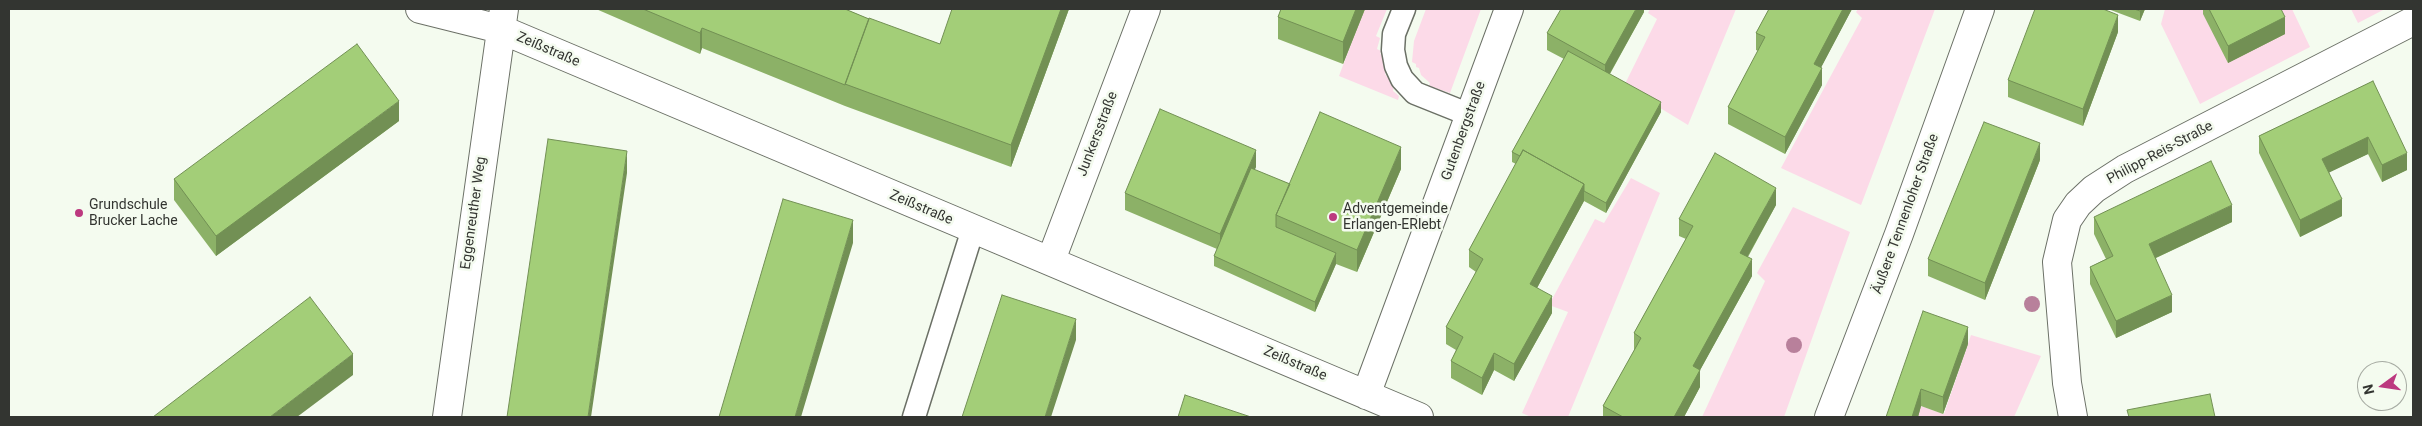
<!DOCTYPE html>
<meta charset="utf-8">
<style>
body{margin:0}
#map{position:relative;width:2422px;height:426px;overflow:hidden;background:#f4fbef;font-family:Roboto,sans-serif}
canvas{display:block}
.frame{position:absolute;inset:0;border:10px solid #333531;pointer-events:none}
.north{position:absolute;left:2357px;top:361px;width:50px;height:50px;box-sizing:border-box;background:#f4fbef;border:1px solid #a7aca3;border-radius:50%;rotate:256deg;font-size:14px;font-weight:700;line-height:20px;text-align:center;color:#333531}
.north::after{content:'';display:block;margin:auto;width:18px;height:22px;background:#bc397f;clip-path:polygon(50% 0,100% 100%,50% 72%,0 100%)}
</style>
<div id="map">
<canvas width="2422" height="426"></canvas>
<div class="frame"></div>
<div class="north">N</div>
</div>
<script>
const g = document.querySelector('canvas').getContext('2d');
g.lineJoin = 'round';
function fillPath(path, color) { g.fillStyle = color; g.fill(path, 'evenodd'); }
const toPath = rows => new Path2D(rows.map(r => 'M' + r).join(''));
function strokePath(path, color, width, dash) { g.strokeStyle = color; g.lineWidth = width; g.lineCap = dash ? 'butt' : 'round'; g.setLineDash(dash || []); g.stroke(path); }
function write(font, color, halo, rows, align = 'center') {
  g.font = font + ' Roboto,sans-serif'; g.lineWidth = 5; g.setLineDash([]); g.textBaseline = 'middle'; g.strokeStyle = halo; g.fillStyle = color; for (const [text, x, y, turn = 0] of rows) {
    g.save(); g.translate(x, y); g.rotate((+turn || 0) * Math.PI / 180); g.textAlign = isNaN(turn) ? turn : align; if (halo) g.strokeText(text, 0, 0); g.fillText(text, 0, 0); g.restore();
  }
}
fillPath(toPath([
 [1364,9,1387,9,1376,36,1380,38,1377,49,1381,51,1380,54,1383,55,1384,66,1387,67,1385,74,1394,86,1393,91,1399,96,1398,100,1339,76],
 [1426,9,1481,9,1450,93,1429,86,1430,83,1421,75,1419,68,1416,67,1416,64,1412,62,1414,41],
 [1650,9,1736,9,1688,125,1624,86,1657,19,1648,13],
 [1858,9,1935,9,1861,205,1781,168,1862,18,1856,12],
 [2165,9,2214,9,2204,15,2229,63,2272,9,2292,9,2310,47,2200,104,2161,24],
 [2351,9,2385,9,2358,23],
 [1631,178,1660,193,1568,417,1531,417,1522,413,1568,312,1549,305,1595,219,1604,223],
 [1793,207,1850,232,1784,417,1702,417,1765,281,1757,273],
 [1971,335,2041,356,2014,417,1917,417,1921,406,1944,414]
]), '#fcdae8');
const lane = toPath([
 [1404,9,1394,34,1393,50,1396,66,1402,79,1415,93,1470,115],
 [914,417,973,229]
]);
const street = toPath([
 [420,9,500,29,1419,417],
 [1051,260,1146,9],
 [1366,395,1509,9],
 [447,417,504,9],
 [2073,417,2067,383,2057,262,2067,220,2078,204,2094,189,2125,169,2413,21]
]);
const secondary = toPath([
 [1829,417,1899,234,1980,9]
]);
strokePath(lane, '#6b7066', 25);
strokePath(street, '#6b7066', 30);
strokePath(secondary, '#6b7066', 30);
strokePath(lane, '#fff', 22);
strokePath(street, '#fff', 28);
strokePath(secondary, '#fff', 28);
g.fillStyle = '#b8809b';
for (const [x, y] of [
 [2032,304],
 [1794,345]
]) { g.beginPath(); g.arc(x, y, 8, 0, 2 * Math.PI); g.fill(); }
fillPath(toPath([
 [596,9,845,9,869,19,940,44,1069,9,1011,167,845,106,702,48,700,54],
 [1281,9,1365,9,1343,64,1278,39,1278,17],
 [1644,9,1644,12,1610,74,1661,112,1606,213,1584,201,1537,288,1552,313,1514,381,1494,370,1482,395,1451,378,1451,361,1456,350,1446,344,1446,327,1476,272,1469,267,1469,250,1516,164,1512,162,1512,152,1564,59,1547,50,1547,33],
 [1769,9,1852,9,1821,67,1822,85,1785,154,1728,124,1728,107,1758,51,1756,50,1756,33],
 [2108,9,2145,9,2140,21],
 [2203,9,2281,9,2285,34,2228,63,2203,14],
 [2118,32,2083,126,2008,97,2008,80],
 [2373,81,2407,170,2382,182,2368,154,2329,172,2342,216,2300,237,2259,153,2259,136],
 [399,121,216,256,174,200,174,179],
 [2040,160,1985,300,1928,276,1928,259],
 [1256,167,1254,170,1290,184,1401,169,1357,272,1336,264,1315,312,1214,266,1214,256,1217,249,1125,210,1125,193],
 [1776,205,1748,257,1752,276,1700,370,1700,387,1684,417,1603,417,1603,406,1634,351,1634,333,1686,239,1679,236,1679,219],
 [2094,217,2232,222,2156,258,2172,312,2116,338,2090,284,2090,267,2106,259,2094,234],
 [1968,344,1943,414,1921,406,1918,417,1886,417]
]), '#8cb167');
fillPath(toPath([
 [1061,9,1069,9,1011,167,1011,145],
 [1356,9,1365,9,1343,64,1343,42],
 [1636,9,1644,9,1644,12,1605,82,1605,65],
 [1843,9,1852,9,1814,81,1814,64],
 [2141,9,2145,9,2140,21,2140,11],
 [2118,15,2118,32,2083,126,2083,109],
 [2285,17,2285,34,2228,63,2228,46],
 [702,28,702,48,700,54,700,33],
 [1822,68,1822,85,1785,154,1785,137],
 [399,101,399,121,216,256,216,236],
 [1661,102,1661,112,1606,213,1606,203],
 [2368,137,2368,154,2322,176,2322,159],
 [2040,143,2040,160,1985,300,1985,283],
 [1401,147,1401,169,1357,272,1357,250],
 [1256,150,1256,167,1220,251,1220,234],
 [627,151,627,173,591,417,588,417],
 [2407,153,2407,170,2382,182,2382,165],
 [1584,184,1584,201,1530,301,1530,284],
 [1776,188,1776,205,1740,270,1740,253],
 [2342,199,2342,216,2300,237,2300,220],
 [2232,205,2232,222,2149,261,2149,244],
 [853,220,853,243,801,417,795,417],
 [1336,253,1336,264,1315,312,1315,302],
 [1752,259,1752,276,1693,383,1693,366],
 [2172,295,2172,312,2116,338,2116,321],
 [1552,296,1552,313,1514,381,1514,364],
 [1076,319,1076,340,1051,417,1045,417],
 [1968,327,1968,344,1943,414,1943,397],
 [1494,353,1494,370,1482,395,1482,378],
 [353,354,353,375,297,417,270,417],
 [1700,370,1700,387,1684,417,1674,417],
 [1921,389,1921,406,1918,417,1912,417]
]), '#729054');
const building = toPath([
 [643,9,845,9,869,19,845,85,702,28,700,33,643,9],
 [952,9,1061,9,1011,145,845,84,869,18,940,44,952,9],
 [1281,9,1356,9,1343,42,1278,17,1281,9],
 [1561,9,1636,9,1605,65,1547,33,1561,9],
 [1769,9,1843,9,1814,64,1822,68,1785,137,1728,107,1765,37,1756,33,1769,9],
 [2035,9,2103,9,2118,15,2083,109,2008,80,2035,9],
 [2134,9,2141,9,2140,11,2134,9],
 [2209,9,2281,9,2285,17,2228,46,2209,9],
 [357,44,399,101,216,236,174,179,357,44],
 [1568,51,1661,102,1606,203,1584,191,1584,184,1523,150,1520,156,1512,152,1568,51],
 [2373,81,2407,153,2382,165,2368,137,2322,159,2342,199,2300,220,2259,136,2373,81],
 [1160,109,1256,150,1220,234,1125,193,1160,109],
 [1320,112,1401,147,1357,250,1276,215,1320,112],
 [1984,122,2040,143,1985,283,1928,259,1984,122],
 [548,139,627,151,588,417,507,417,548,139],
 [1523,150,1584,184,1530,284,1552,296,1514,364,1494,353,1482,378,1451,361,1463,337,1446,327,1483,259,1469,250,1523,150],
 [1715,153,1776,188,1740,253,1752,259,1693,366,1700,370,1674,417,1623,417,1603,406,1641,338,1634,333,1693,226,1679,219,1715,153],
 [2211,161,2232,205,2149,244,2172,295,2116,321,2090,267,2113,256,2094,217,2211,161],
 [1251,168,1290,184,1276,215,1276,227,1336,253,1315,302,1214,256,1251,168],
 [783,199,853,220,795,417,719,417,783,199],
 [1002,295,1076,319,1045,417,962,417,1002,295],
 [310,297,353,354,270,417,153,417,310,297],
 [1923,311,1968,327,1943,397,1921,389,1912,417,1886,417,1923,311],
 [2210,394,2215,417,2129,417,2127,410,2210,394],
 [1185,395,1251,417,1178,417,1185,395]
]);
fillPath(building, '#a3ce78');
strokePath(building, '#729054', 1);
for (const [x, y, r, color] of [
 [79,213,5,"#bc397f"],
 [1333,217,5,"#bc397f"]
]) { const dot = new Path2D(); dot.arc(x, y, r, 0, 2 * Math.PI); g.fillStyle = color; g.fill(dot); strokePath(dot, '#f4fbef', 2); }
write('14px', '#333531', '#f4fbef', [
 ["Zeißstraße",548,50,23],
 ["Gutenbergstraße",1464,131,-70],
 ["Junkersstraße",1098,134,-69],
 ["Philipp-Reis-Straße",2160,153,-28],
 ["Zeißstraße",921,208,23],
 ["Eggenreuther Weg",474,213,-82],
 ["Äußere Tennenloher Straße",1906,214,-70],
 ["Zeißstraße",1295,364,23]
]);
write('14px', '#333531', '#f4fbef', [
 ["Grundschule",89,205],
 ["Brucker Lache",89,221],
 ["Adventgemeinde",1343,209],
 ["Erlangen-ERlebt",1343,225]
], 'left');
</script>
